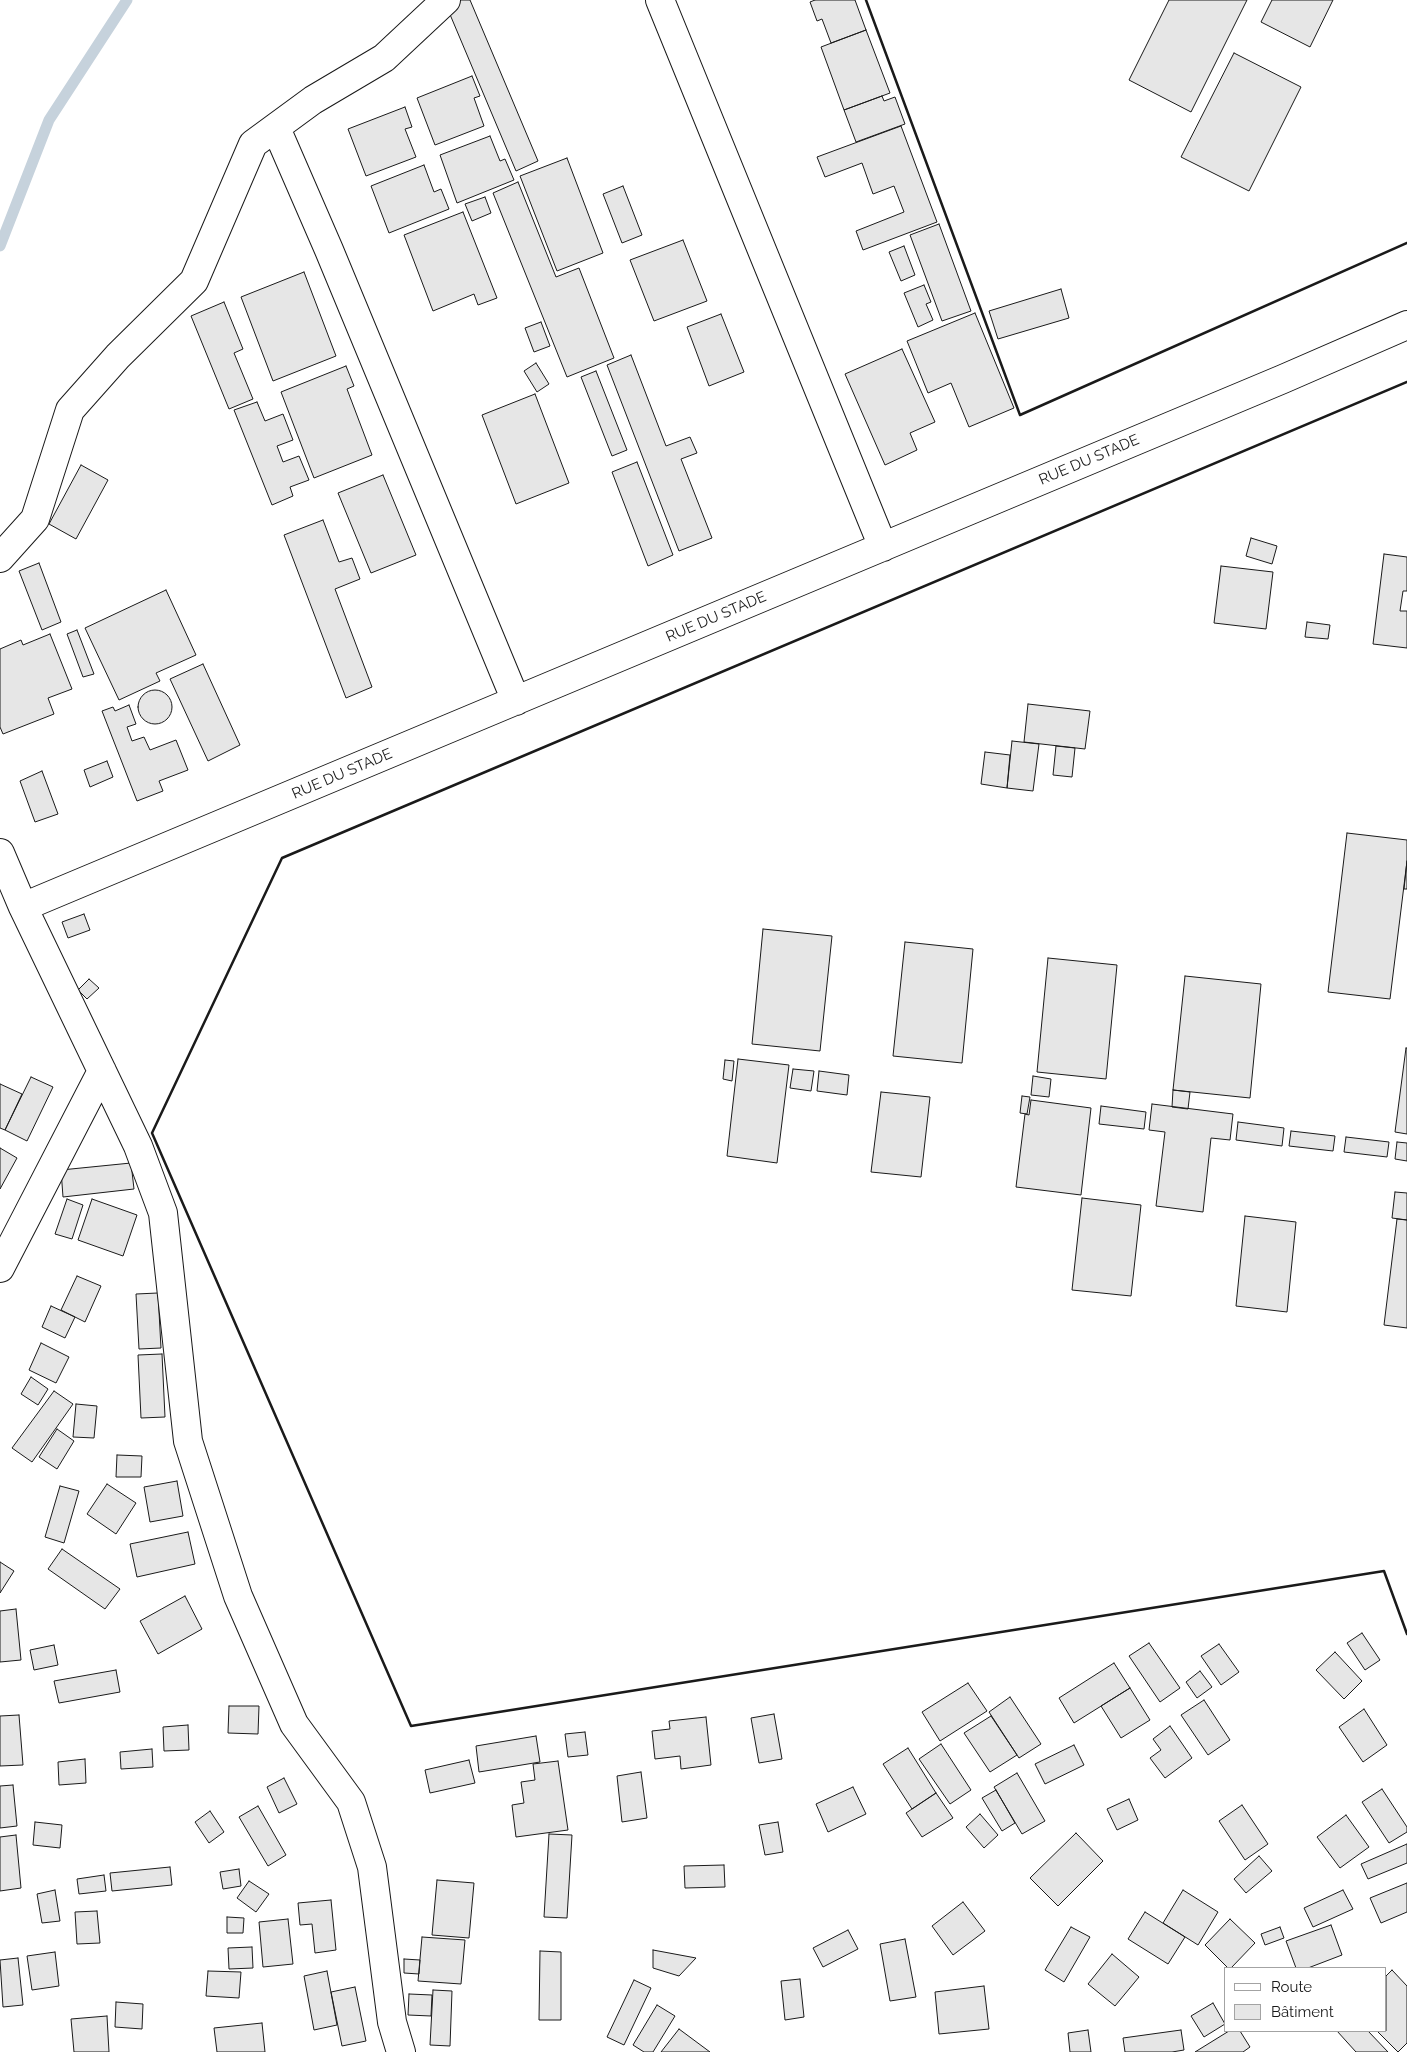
<!DOCTYPE html>
<meta charset="utf-8">
<style>
body{margin:0}
#map{position:relative;width:1407px;height:2052px;overflow:hidden;background:#fff;font-family:Raleway,sans-serif}
canvas{display:block}
.legend{position:absolute;left:1224px;top:1967px;width:162px;height:65px;box-sizing:border-box;background:#fff;border:1px solid #a3a3a3;margin:0;padding:6px 9px;list-style:none;font-size:15px;color:#1a1a1a}
.legend li{display:flex;align-items:center;gap:10px;height:25px}
.legend b{width:25px;border:1px solid #a3a3a3}
</style>
<div id="map">
<canvas width="1407" height="2052"></canvas>
<ul class="legend">
<li><b style="height:6px;background:#fff"></b>Route</li>
<li><b style="height:14px;background:#e6e6e6"></b>Bâtiment</li>
</ul>
</div>
<script>
const g = document.querySelector('canvas').getContext('2d');
g.lineJoin = 'round';
const toPath = rows => new Path2D(rows.map(r => 'M' + r).join(''));
function strokePath(path, color, width, dash) { g.strokeStyle = color; g.lineWidth = width; g.lineCap = dash ? 'butt' : 'round'; g.setLineDash(dash || []); g.stroke(path); }
function fillPath(path, color) { g.fillStyle = color; g.fill(path, 'evenodd'); }
function write(font, color, halo, rows, align = 'center') {
  g.font = font + ' Raleway,sans-serif'; g.lineWidth = 4; g.setLineDash([]); g.textBaseline = 'middle'; g.strokeStyle = halo; g.fillStyle = color; for (const [text, x, y, turn = 0] of rows) {
    g.save(); g.translate(x, y); g.rotate((+turn || 0) * Math.PI / 180); g.textAlign = isNaN(turn) ? turn : align; if (halo) g.strokeText(text, 0, 0); g.fillText(text, 0, 0); g.restore();
  }
}
strokePath(toPath([
 [0,246,49,120,127,0]
]), '#c6d2dc', 11);
const building = toPath([
 [459,0,470,0,538,161,516,171,446,5,459,0],
 [815,0,855,0,866,30,831,43,822,19,817,21,810,2,815,0],
 [1169,0,1247,0,1191,112,1129,80,1169,0],
 [1272,0,1333,0,1310,47,1261,22,1272,0],
 [866,30,890,93,844,110,821,47,866,30],
 [1234,53,1301,87,1249,191,1181,157,1234,53],
 [472,76,480,96,474,98,484,126,435,145,417,98,472,76],
 [882,96,884,101,895,97,905,124,856,142,844,110,882,96],
 [405,107,412,127,405,129,416,157,366,176,348,129,405,107],
 [901,126,937,222,863,250,856,231,904,212,894,186,873,194,862,163,825,177,817,157,901,126],
 [490,136,500,161,505,159,514,180,457,203,440,155,490,136],
 [567,158,603,253,557,271,520,176,567,158],
 [424,165,434,192,441,189,449,209,389,233,371,186,424,165],
 [518,182,556,277,579,268,614,358,567,377,493,193,518,182],
 [623,186,642,235,622,243,603,194,623,186],
 [485,197,491,213,472,221,465,204,485,197],
 [463,212,497,298,478,305,474,294,433,311,404,235,463,212],
 [939,224,971,311,942,321,910,235,939,224],
 [683,240,707,301,654,321,630,260,683,240],
 [904,246,915,275,901,281,889,252,904,246],
 [304,272,336,356,273,381,241,297,304,272],
 [924,285,931,302,926,304,933,320,918,327,904,293,924,285],
 [1061,289,1069,318,998,339,989,311,1061,289],
 [224,302,243,349,234,353,253,399,229,409,191,316,224,302],
 [975,313,1014,408,969,427,951,383,928,393,907,341,975,313],
 [721,314,744,372,709,386,687,327,721,314],
 [541,322,550,346,534,352,525,328,541,322],
 [902,349,935,422,910,433,917,450,885,465,845,374,902,349],
 [631,355,666,446,690,437,697,453,681,459,712,538,679,551,607,365,631,355],
 [536,363,549,384,537,392,524,371,536,363],
 [346,366,354,386,347,389,372,455,314,478,281,392,346,366],
 [596,371,627,450,612,456,581,377,596,371],
 [535,394,569,483,516,504,482,415,535,394],
 [257,402,265,421,283,414,293,440,277,446,283,462,299,456,309,480,290,487,293,496,272,505,234,410,257,402],
 [637,462,673,555,648,566,612,472,637,462],
 [81,465,108,480,76,539,49,524,81,465],
 [383,475,416,555,371,573,338,493,383,475],
 [323,520,339,562,352,558,360,579,335,589,372,687,346,698,284,535,323,520],
 [1251,538,1277,546,1272,564,1246,556,1251,538],
 [1384,554,1407,557,1407,591,1403,591,1400,611,1407,611,1407,648,1373,644,1384,554],
 [39,563,61,622,42,630,19,571,39,563],
 [1221,566,1273,572,1266,629,1214,623,1221,566],
 [166,590,196,655,156,673,160,681,119,700,85,628,166,590],
 [1307,622,1330,625,1328,639,1305,637,1307,622],
 [77,630,94,674,83,677,67,634,77,630],
 [50,634,72,689,48,698,54,714,3,734,0,727,0,649,21,640,23,645,50,634],
 [203,664,240,745,208,761,170,679,203,664],
 '138 707a17 17 0 1 1 34 0a17 17 0 1 1-34 0Z',
 [1028,704,1090,711,1085,749,1024,742,1028,704],
 [129,705,136,724,127,727,132,741,144,737,150,750,176,740,188,770,159,781,163,791,137,801,102,711,113,707,115,711,129,705],
 [1012,741,1039,744,1033,791,1007,788,1012,741],
 [1056,746,1075,748,1072,777,1053,775,1056,746],
 [985,752,1010,755,1007,788,981,784,985,752],
 [107,761,113,777,90,787,84,770,107,761],
 [42,771,58,814,35,822,20,781,42,771],
 [1347,833,1407,840,1407,861,1390,999,1328,992,1347,833],
 [1407,861,1407,889,1404,889,1407,861],
 [84,914,90,930,68,938,62,922,84,914],
 [763,929,832,936,820,1051,752,1044,763,929],
 [905,942,973,949,962,1063,893,1056,905,942],
 [1048,958,1117,965,1106,1079,1037,1072,1048,958],
 [1185,976,1261,984,1250,1098,1173,1090,1185,976],
 [89,979,99,988,87,999,78,990,89,979],
 [1406,1048,1407,1048,1407,1134,1395,1132,1406,1048],
 [738,1059,789,1065,777,1163,727,1156,738,1059],
 [725,1060,734,1061,732,1081,723,1079,725,1060],
 [793,1069,814,1071,811,1091,790,1088,793,1069],
 [819,1071,849,1075,847,1095,817,1091,819,1071],
 [1033,1076,1051,1079,1049,1097,1031,1095,1033,1076],
 [31,1077,53,1087,27,1141,5,1130,31,1077],
 [0,1084,22,1094,5,1130,0,1128,0,1084],
 [1173,1090,1190,1092,1188,1109,1172,1107,1173,1090],
 [881,1092,930,1097,921,1177,871,1172,881,1092],
 [1022,1096,1030,1097,1027,1114,1020,1113,1022,1096],
 [1031,1100,1091,1108,1081,1195,1016,1187,1025,1114,1029,1115,1031,1100],
 [1152,1104,1233,1114,1230,1140,1211,1138,1203,1212,1156,1206,1165,1132,1149,1130,1152,1104],
 [1101,1106,1146,1112,1144,1129,1099,1124,1101,1106],
 [1238,1122,1284,1128,1282,1146,1236,1140,1238,1122],
 [1291,1131,1335,1136,1333,1151,1289,1146,1291,1131],
 [1346,1137,1389,1142,1387,1157,1344,1152,1346,1137],
 [1397,1142,1407,1143,1407,1161,1395,1159,1397,1142],
 [0,1148,17,1158,0,1189,0,1148],
 [131,1163,134,1189,63,1197,61,1170,131,1163],
 [1395,1192,1407,1193,1407,1220,1392,1218,1395,1192],
 [1082,1198,1141,1205,1131,1296,1072,1290,1082,1198],
 [67,1199,83,1205,72,1239,55,1234,67,1199],
 [92,1199,137,1215,123,1256,78,1240,92,1199],
 [1245,1216,1296,1222,1287,1312,1236,1306,1245,1216],
 [1397,1219,1407,1220,1407,1328,1384,1325,1397,1219],
 [77,1276,101,1286,85,1322,61,1310,77,1276],
 [158,1293,161,1348,139,1349,136,1294,158,1293],
 [51,1306,75,1317,65,1338,42,1327,51,1306],
 [41,1343,69,1357,56,1383,29,1370,41,1343],
 [162,1354,165,1417,141,1418,138,1355,162,1354],
 [31,1377,48,1389,38,1405,21,1394,31,1377],
 [54,1391,73,1404,32,1462,12,1448,54,1391],
 [76,1404,97,1406,94,1438,73,1437,76,1404],
 [57,1429,74,1441,57,1469,39,1457,57,1429],
 [117,1455,142,1456,141,1477,116,1477,117,1455],
 [177,1481,183,1516,150,1522,144,1487,177,1481],
 [107,1484,136,1503,116,1534,87,1514,107,1484],
 [60,1486,79,1491,64,1543,45,1537,60,1486],
 [188,1532,195,1564,137,1577,130,1544,188,1532],
 [62,1549,120,1589,105,1609,48,1569,62,1549],
 [0,1562,14,1571,0,1593,0,1562],
 [185,1596,202,1629,158,1654,140,1621,185,1596],
 [16,1609,21,1660,0,1662,0,1611,16,1609],
 [1362,1633,1380,1660,1365,1670,1347,1643,1362,1633],
 [1149,1643,1180,1688,1160,1702,1129,1656,1149,1643],
 [1219,1644,1239,1672,1221,1685,1201,1656,1219,1644],
 [54,1645,58,1665,34,1670,30,1650,54,1645],
 [1335,1652,1362,1681,1344,1699,1316,1670,1335,1652],
 [1114,1663,1130,1688,1074,1723,1059,1698,1114,1663],
 [116,1670,120,1692,59,1703,54,1681,116,1670],
 [1200,1671,1212,1687,1197,1698,1186,1682,1200,1671],
 [968,1683,987,1711,940,1741,922,1712,968,1683],
 [1130,1688,1150,1720,1121,1738,1101,1706,1130,1688],
 [1010,1697,1041,1744,1019,1758,989,1712,1010,1697],
 [1204,1700,1230,1740,1208,1755,1181,1715,1204,1700],
 [229,1706,259,1706,258,1734,228,1733,229,1706],
 [1364,1709,1387,1745,1363,1762,1339,1727,1364,1709],
 [774,1714,782,1759,759,1763,751,1718,774,1714],
 [19,1715,23,1765,0,1766,0,1716,19,1715],
 [991,1716,1017,1755,990,1772,964,1733,991,1716],
 [706,1717,711,1765,681,1769,680,1756,655,1759,652,1731,670,1729,669,1721,706,1717],
 [188,1725,189,1750,164,1751,163,1727,188,1725],
 [1170,1726,1192,1758,1165,1778,1150,1758,1161,1750,1153,1739,1170,1726],
 [585,1732,588,1755,568,1757,565,1734,585,1732],
 [536,1736,540,1762,479,1772,476,1746,536,1736],
 [941,1744,971,1790,950,1804,919,1759,941,1744],
 [1074,1745,1084,1765,1045,1784,1035,1764,1074,1745],
 [908,1748,936,1793,912,1809,883,1764,908,1748],
 [152,1749,153,1767,121,1769,120,1752,152,1749],
 [85,1759,86,1783,59,1785,58,1762,85,1759],
 [469,1760,475,1783,430,1793,425,1770,469,1760],
 [558,1761,568,1830,516,1837,512,1805,524,1803,521,1782,535,1780,533,1764,558,1761],
 [641,1772,647,1818,622,1822,617,1776,641,1772],
 [1017,1773,1045,1821,1022,1834,994,1787,1017,1773],
 [284,1778,297,1804,279,1813,267,1787,284,1778],
 [13,1785,17,1826,0,1828,0,1786,13,1785],
 [853,1787,866,1814,828,1832,816,1804,853,1787],
 [1382,1789,1407,1827,1407,1832,1389,1843,1362,1802,1382,1789],
 [996,1790,1015,1823,1002,1831,982,1798,996,1790],
 [936,1793,953,1818,922,1837,906,1813,936,1793],
 [1129,1799,1138,1820,1117,1830,1107,1809,1129,1799],
 [1242,1805,1268,1844,1245,1860,1219,1821,1242,1805],
 [258,1806,286,1855,268,1866,239,1817,258,1806],
 [210,1811,224,1832,209,1843,195,1822,210,1811],
 [980,1814,998,1835,984,1848,966,1827,980,1814],
 [1346,1815,1369,1847,1340,1868,1317,1837,1346,1815],
 [35,1822,62,1825,60,1848,33,1845,35,1822],
 [778,1822,783,1852,765,1855,759,1825,778,1822],
 [1076,1833,1103,1861,1058,1906,1030,1878,1076,1833],
 [549,1834,572,1835,567,1918,544,1917,549,1834],
 [16,1835,21,1888,0,1891,0,1837,16,1835],
 [1407,1844,1407,1863,1368,1879,1361,1864,1407,1844],
 [1259,1856,1272,1871,1246,1893,1234,1879,1259,1856],
 [724,1865,725,1887,685,1888,684,1866,724,1865],
 [170,1867,172,1885,112,1891,110,1873,170,1867],
 [239,1869,241,1886,223,1889,220,1872,239,1869],
 [104,1875,106,1891,79,1894,77,1879,104,1875],
 [437,1880,474,1883,469,1938,432,1935,437,1880],
 [249,1881,269,1894,256,1912,237,1898,249,1881],
 [1407,1883,1407,1912,1381,1923,1370,1898,1407,1883],
 [55,1890,60,1921,42,1923,37,1894,55,1890],
 [1183,1890,1218,1912,1198,1945,1163,1923,1183,1890],
 [1343,1890,1353,1909,1313,1927,1304,1908,1343,1890],
 [331,1900,336,1950,315,1953,312,1924,300,1925,298,1903,331,1900],
 [963,1902,985,1931,953,1955,932,1926,963,1902],
 [97,1911,100,1943,77,1944,75,1912,97,1911],
 [1145,1912,1185,1937,1168,1964,1128,1939,1145,1912],
 [227,1917,244,1918,243,1933,227,1933,227,1917],
 [288,1919,293,1964,263,1967,259,1922,288,1919],
 [1230,1919,1255,1943,1231,1968,1228,1968,1205,1945,1230,1919],
 [1331,1925,1342,1955,1308,1968,1296,1968,1286,1941,1331,1925],
 [1071,1927,1090,1937,1064,1982,1045,1970,1071,1927],
 [1280,1927,1284,1938,1265,1945,1261,1934,1280,1927],
 [848,1930,858,1949,823,1967,813,1948,848,1930],
 [422,1937,465,1940,461,1984,418,1981,422,1937],
 [905,1939,916,1997,890,2001,880,1944,905,1939],
 [252,1947,253,1968,229,1969,228,1948,252,1947],
 [653,1950,696,1958,679,1976,653,1968,653,1950],
 [540,1951,561,1952,561,2020,539,2020,540,1951],
 [55,1952,59,1986,32,1990,27,1956,55,1952],
 [1112,1954,1139,1977,1115,2006,1088,1984,1112,1954],
 [18,1958,23,2005,3,2007,0,1960,18,1958],
 [404,1959,420,1960,419,1974,404,1973,404,1959],
 [1392,1970,1407,1986,1407,2043,1398,2052,1377,2031,1386,2031,1386,1976,1392,1970],
 [208,1971,241,1972,239,1998,206,1996,208,1971],
 [327,1971,337,2025,314,2030,304,1976,327,1971],
 [800,1979,804,2017,785,2020,781,1981,800,1979],
 [634,1980,651,1988,624,2045,607,2037,634,1980],
 [984,1986,989,2029,939,2034,935,1992,984,1986],
 [355,1987,366,2041,342,2046,331,1992,355,1987],
 [433,1990,452,1991,450,2046,430,2045,433,1990],
 [409,1994,432,1995,431,2016,408,2015,409,1994],
 [116,2002,143,2004,142,2029,115,2027,116,2002],
 [1213,2003,1225,2024,1204,2037,1191,2016,1213,2003],
 [657,2005,675,2016,653,2052,644,2052,633,2045,657,2005],
 [107,2016,109,2052,74,2052,71,2019,107,2016],
 [262,2023,265,2052,217,2052,214,2028,262,2023],
 [679,2029,710,2052,661,2052,679,2029],
 [1088,2030,1091,2052,1070,2052,1068,2033,1088,2030],
 [1181,2030,1184,2050,1172,2052,1125,2052,1123,2038,1181,2030],
 [1229,2031,1240,2031,1250,2047,1243,2052,1195,2052,1229,2031],
 [1337,2031,1368,2031,1388,2052,1356,2052,1337,2031]
]);
fillPath(building, '#e6e6e6');
strokePath(building, '#1a1a1a', 1);
const minor = toPath([
 [660,0,883,547],
 [276,128,329,250,516,701],
 [0,558,35,519,70,410,118,356,194,281,253,144,313,100,384,58,446,0],
 [0,853,23,907,138,1146,163,1213,188,1441,238,1596,294,1724,351,1802,372,1867,392,2022,401,2052],
 [23,907,1283,379,1407,325],
 [0,1268,102,1071]
]);
strokePath(minor, '#1a1a1a', 30);
strokePath(minor, '#fff', 28);
strokePath(toPath([
 [866,0,1020,415,1407,243],
 [1407,382,282,858,152,1133,411,1726,1384,1571,1407,1634]
]), '#1a1a1a', 2.5);
write('15px', '#1a1a1a', '#fff', [
 ["RUE DU STADE",1089,460,-23],
 ["RUE DU STADE",716,617,-23],
 ["RUE DU STADE",342,774,-23]
]);
</script>
